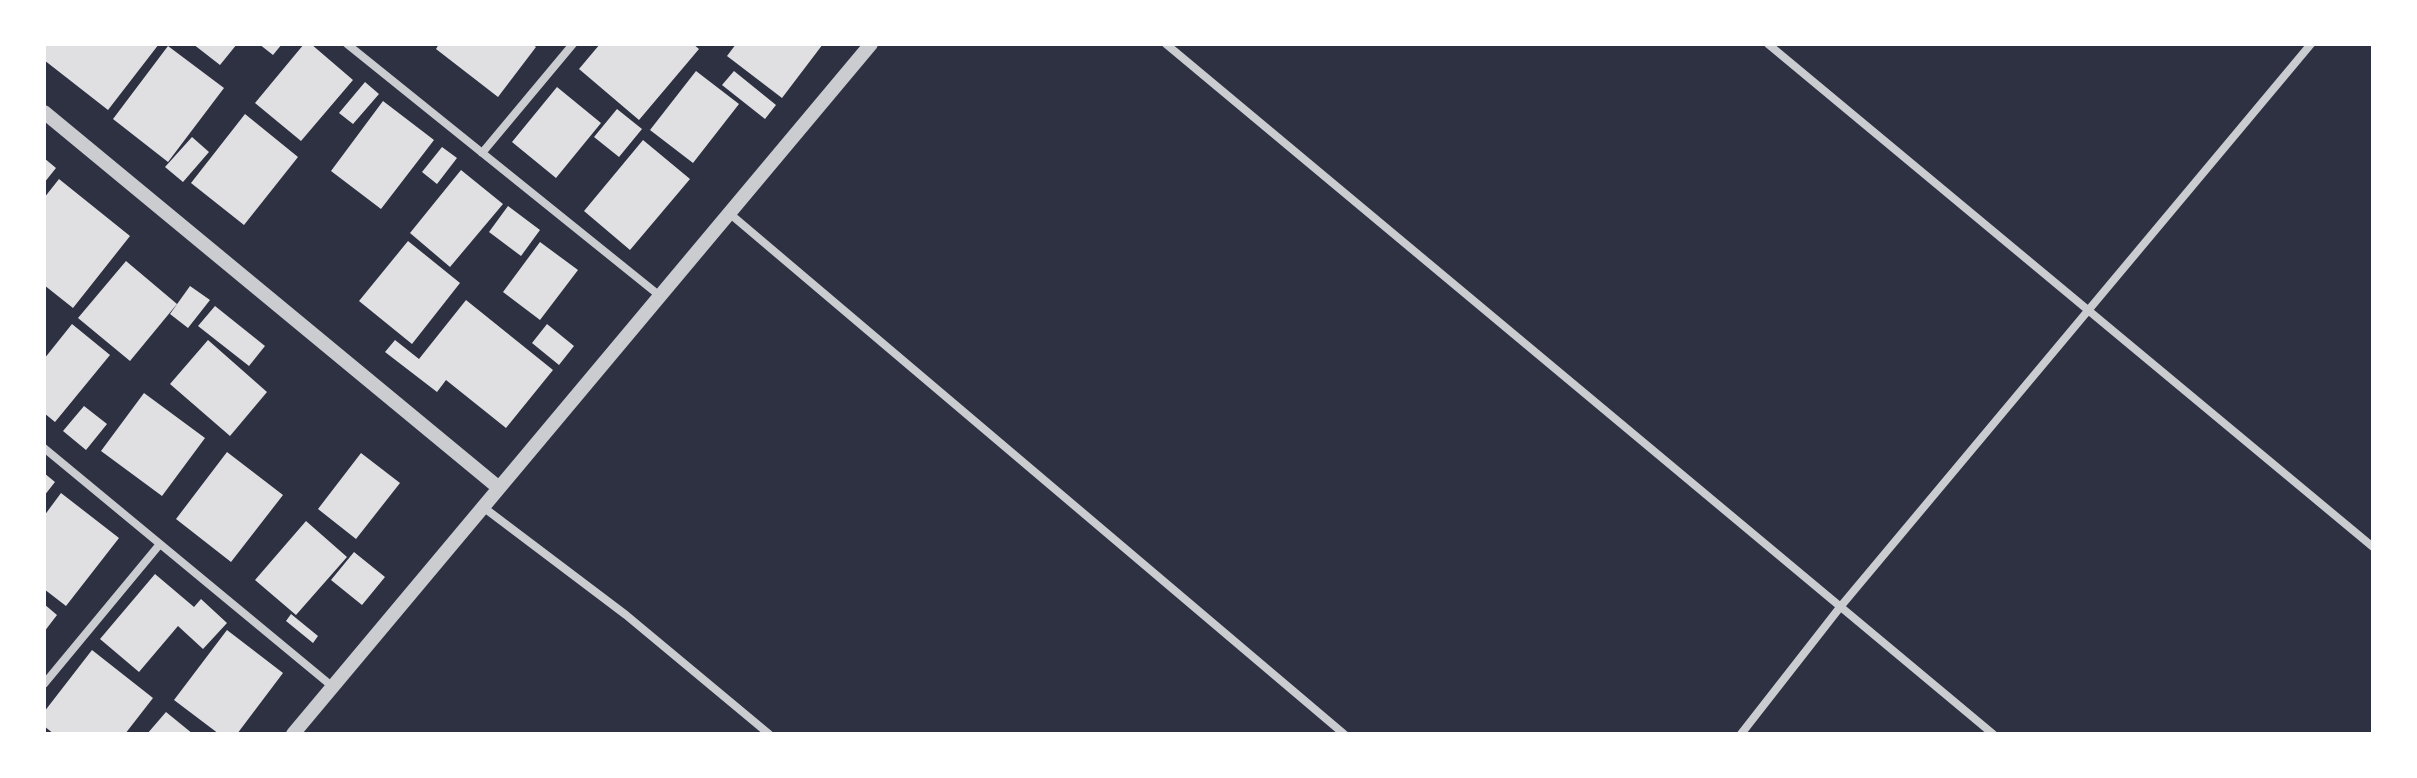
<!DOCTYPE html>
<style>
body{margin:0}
#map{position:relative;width:2417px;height:778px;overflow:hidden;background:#2d3142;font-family:"Sofia Sans Condensed",sans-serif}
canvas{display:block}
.frame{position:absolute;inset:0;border:46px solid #fff;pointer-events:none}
</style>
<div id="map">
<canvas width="2417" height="778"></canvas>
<div class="frame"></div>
</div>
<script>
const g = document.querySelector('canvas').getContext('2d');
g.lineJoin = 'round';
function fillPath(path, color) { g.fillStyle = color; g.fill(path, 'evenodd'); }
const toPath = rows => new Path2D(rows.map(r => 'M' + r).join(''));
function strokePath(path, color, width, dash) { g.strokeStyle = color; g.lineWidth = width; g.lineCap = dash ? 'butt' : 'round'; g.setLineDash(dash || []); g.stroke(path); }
fillPath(toPath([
 [44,44,159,44,108,110,44,60],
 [193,44,237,44,220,65],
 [259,44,282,44,273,55],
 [304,44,311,44,353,80,301,141,255,103],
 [439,44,532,44,536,47,498,97,436,49],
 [600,44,693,44,699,49,639,120,579,69],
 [736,44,823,44,782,98,727,56],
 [168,46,224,88,168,162,113,119],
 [696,71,739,104,693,163,650,130],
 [734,71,776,105,765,119,722,85],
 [365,82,379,94,353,124,339,113],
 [557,87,601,123,556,178,512,142],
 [383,101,434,140,381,209,331,171],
 [617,109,642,129,619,157,594,137],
 [245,114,298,157,244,225,191,183],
 [192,137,209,152,183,182,165,167],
 [643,140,690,179,630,250,584,211],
 [442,147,457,158,437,184,422,172],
 [44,158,56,168,44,183],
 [461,170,503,204,450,267,410,233],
 [59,179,130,236,73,308,44,285,44,198],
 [508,206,540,230,521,256,489,232],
 [408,241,460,283,412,344,359,301],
 [540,242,578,270,540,320,503,292],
 [126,261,177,304,130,361,78,318],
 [190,286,210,300,188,328,170,314],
 [466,300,553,370,506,428,446,380,437,392,385,352,395,340,419,359],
 [215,306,265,346,249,366,198,326],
 [72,324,110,355,55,422,44,413,44,359],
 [547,324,574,346,559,365,532,343],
 [208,340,267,392,230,436,170,384],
 [144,393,205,438,162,496,101,451],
 [84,406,107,424,86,450,63,431],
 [227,452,283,495,231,562,176,519],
 [361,453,400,483,356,539,318,509],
 [44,473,55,482,44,496],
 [61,493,119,538,66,606,44,589,44,516],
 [306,521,347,557,296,615,255,580],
 [354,552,385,577,362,605,331,580],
 [155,574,194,607,201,599,227,623,203,649,178,626,139,672,100,639],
 [44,604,57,615,44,632],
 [291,614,318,636,313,643,286,621],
 [227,630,283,673,237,734,219,734,174,700],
 [92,650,153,698,125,734,54,734,44,726,44,712],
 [166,712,193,734,147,734]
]), '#e0e0e3');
strokePath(toPath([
 [347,44,660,296],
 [1166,44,1993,734],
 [1768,44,2373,547],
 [482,153,573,44],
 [729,213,1344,734],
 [44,448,333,687],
 [483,507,626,615,769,734],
 [44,684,160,544],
 [1741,734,1841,606,2311,44]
]), '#caccd0', 8);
strokePath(toPath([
 [44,112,499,488],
 [293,734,871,44]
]), '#caccd0', 14);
</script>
